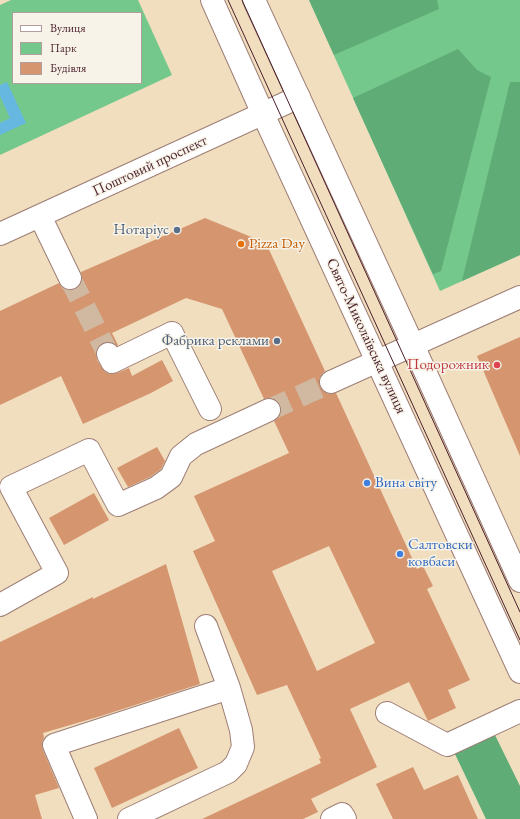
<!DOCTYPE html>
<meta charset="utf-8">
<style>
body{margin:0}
#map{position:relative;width:520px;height:819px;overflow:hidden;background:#f1debf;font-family:"EB Garamond",serif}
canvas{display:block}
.legend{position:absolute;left:12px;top:12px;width:130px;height:72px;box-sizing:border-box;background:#f7f3e8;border:1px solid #b29e9c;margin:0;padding:5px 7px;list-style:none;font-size:12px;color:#4a1f2b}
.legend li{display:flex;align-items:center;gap:8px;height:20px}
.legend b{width:20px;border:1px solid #b29e9c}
</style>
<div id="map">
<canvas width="520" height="819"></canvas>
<ul class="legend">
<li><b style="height:5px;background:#fff"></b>Вулиця</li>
<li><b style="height:11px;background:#75c88b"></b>Парк</li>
<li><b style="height:11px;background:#d5956f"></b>Будівля</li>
</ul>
</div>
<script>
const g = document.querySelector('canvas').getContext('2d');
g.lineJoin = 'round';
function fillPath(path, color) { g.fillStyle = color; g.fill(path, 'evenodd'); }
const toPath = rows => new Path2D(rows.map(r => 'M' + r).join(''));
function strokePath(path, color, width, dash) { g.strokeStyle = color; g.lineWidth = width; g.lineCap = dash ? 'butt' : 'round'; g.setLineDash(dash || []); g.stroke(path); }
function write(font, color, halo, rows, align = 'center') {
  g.font = font + ' "EB Garamond",serif'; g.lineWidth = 3; g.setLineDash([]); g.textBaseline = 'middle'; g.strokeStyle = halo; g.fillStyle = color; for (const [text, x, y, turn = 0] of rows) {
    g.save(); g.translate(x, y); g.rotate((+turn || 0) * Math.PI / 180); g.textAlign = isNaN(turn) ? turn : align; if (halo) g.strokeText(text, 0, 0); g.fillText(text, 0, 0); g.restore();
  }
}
fillPath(toPath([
 [11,0,138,0,172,75,0,155,0,5],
 [13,13,141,13,141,83,13,83],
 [309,0,520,0,520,255,440,291]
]), '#75c88b');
fillPath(toPath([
 [309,0,437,0,439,9,334,55],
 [458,49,477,70,491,77,441,271,433,274,353,98],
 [510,82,520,82,520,255,462,281],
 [494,733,520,786,520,819,486,819,454,752]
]), '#60ac77');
fillPath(toPath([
 [7,82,26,123,0,135,0,123,10,118,0,96,0,85]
]), '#66b8e1');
fillPath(toPath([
 [205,218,266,243,325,371,321,375,319,380,320,387,324,392,329,394,336,393,417,569,423,566,433,586,427,589,470,680,448,690,456,708,428,721,409,682,350,709,377,767,311,799,318,812,303,819,202,819,321,763,319,759,321,758,287,685,257,695,193,551,215,541,194,496,289,453,274,421,279,417,281,411,280,404,276,400,270,398,264,399,222,309,186,298,112,333,118,345,117,346,109,342,103,343,98,347,96,353,97,360,105,372,112,374,117,373,129,368,132,376,162,360,173,381,151,393,83,424,61,376,0,405,0,311,59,283,63,289,69,290,75,289,81,285,82,279,81,272],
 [329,546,375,643,317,671,272,571],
 [520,337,520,456,477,356],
 [157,447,165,461,161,469,150,477,128,487,117,468],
 [94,493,109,520,64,545,49,518],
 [166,564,200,684,101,716,43,733,44,737,42,743,43,750,59,788,35,795,42,819,0,819,0,642,93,597,93,599],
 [179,728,198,768,112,808,94,768],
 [413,767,424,790,458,775,478,819,393,819,376,784]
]), '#d5956f');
strokePath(toPath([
 [70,278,108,354],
 [269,410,331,382]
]), '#d0b8a1', 22, [22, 11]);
const minor = toPath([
 [40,216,70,278],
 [0,234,299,97],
 [108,354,112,362,172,333,210,409],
 [331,382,520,297],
 [0,605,57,573,11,487,89,450,118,505,156,488,171,477,181,456,196,444,269,410],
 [206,626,229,688],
 [387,713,447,745,520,711],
 [86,819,54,745,229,688,241,730,243,747,236,764,228,772,129,819],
 [332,819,342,814,345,819]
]);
const major = toPath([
 [212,0,263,114,520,672],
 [254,0,413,345,520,581]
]);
strokePath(minor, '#9e7e75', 24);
strokePath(major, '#9e7e75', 24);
strokePath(minor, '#fff', 22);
strokePath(major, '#fff', 22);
strokePath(toPath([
 [228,0,520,640],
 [242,0,520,612]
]), '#4a1f2b', 1);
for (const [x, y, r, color] of [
 [177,230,4,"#5c6f8a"],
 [241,244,4,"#e8710a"],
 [277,341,4,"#5c6f8a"],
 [497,365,4,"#e0444e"],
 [367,483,4,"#3f7fe0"],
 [400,554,4,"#3f7fe0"]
]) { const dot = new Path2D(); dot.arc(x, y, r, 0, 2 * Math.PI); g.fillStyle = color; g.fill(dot); strokePath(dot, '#f7f3e8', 1.5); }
write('15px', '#4a1f2b', '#f7f3e8', [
 ["Поштовий проспект",150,166,-25],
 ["Свято-Миколаївська вулиця",366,336,65]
]);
write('15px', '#4e5e75', '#f7f3e8', [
 ["Нотаріус",169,230],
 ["Фабрика реклами",269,341]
], 'right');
write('15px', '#c56008', '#f7f3e8', [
 ["Pizza Day",249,244]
], 'left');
write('15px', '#be3a42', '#f7f3e8', [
 ["Подорожник",489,365]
], 'right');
write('15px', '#366cbe', '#f7f3e8', [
 ["Вина світу",375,483],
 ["Салтовски",408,545],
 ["ковбаси",408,562]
], 'left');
</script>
